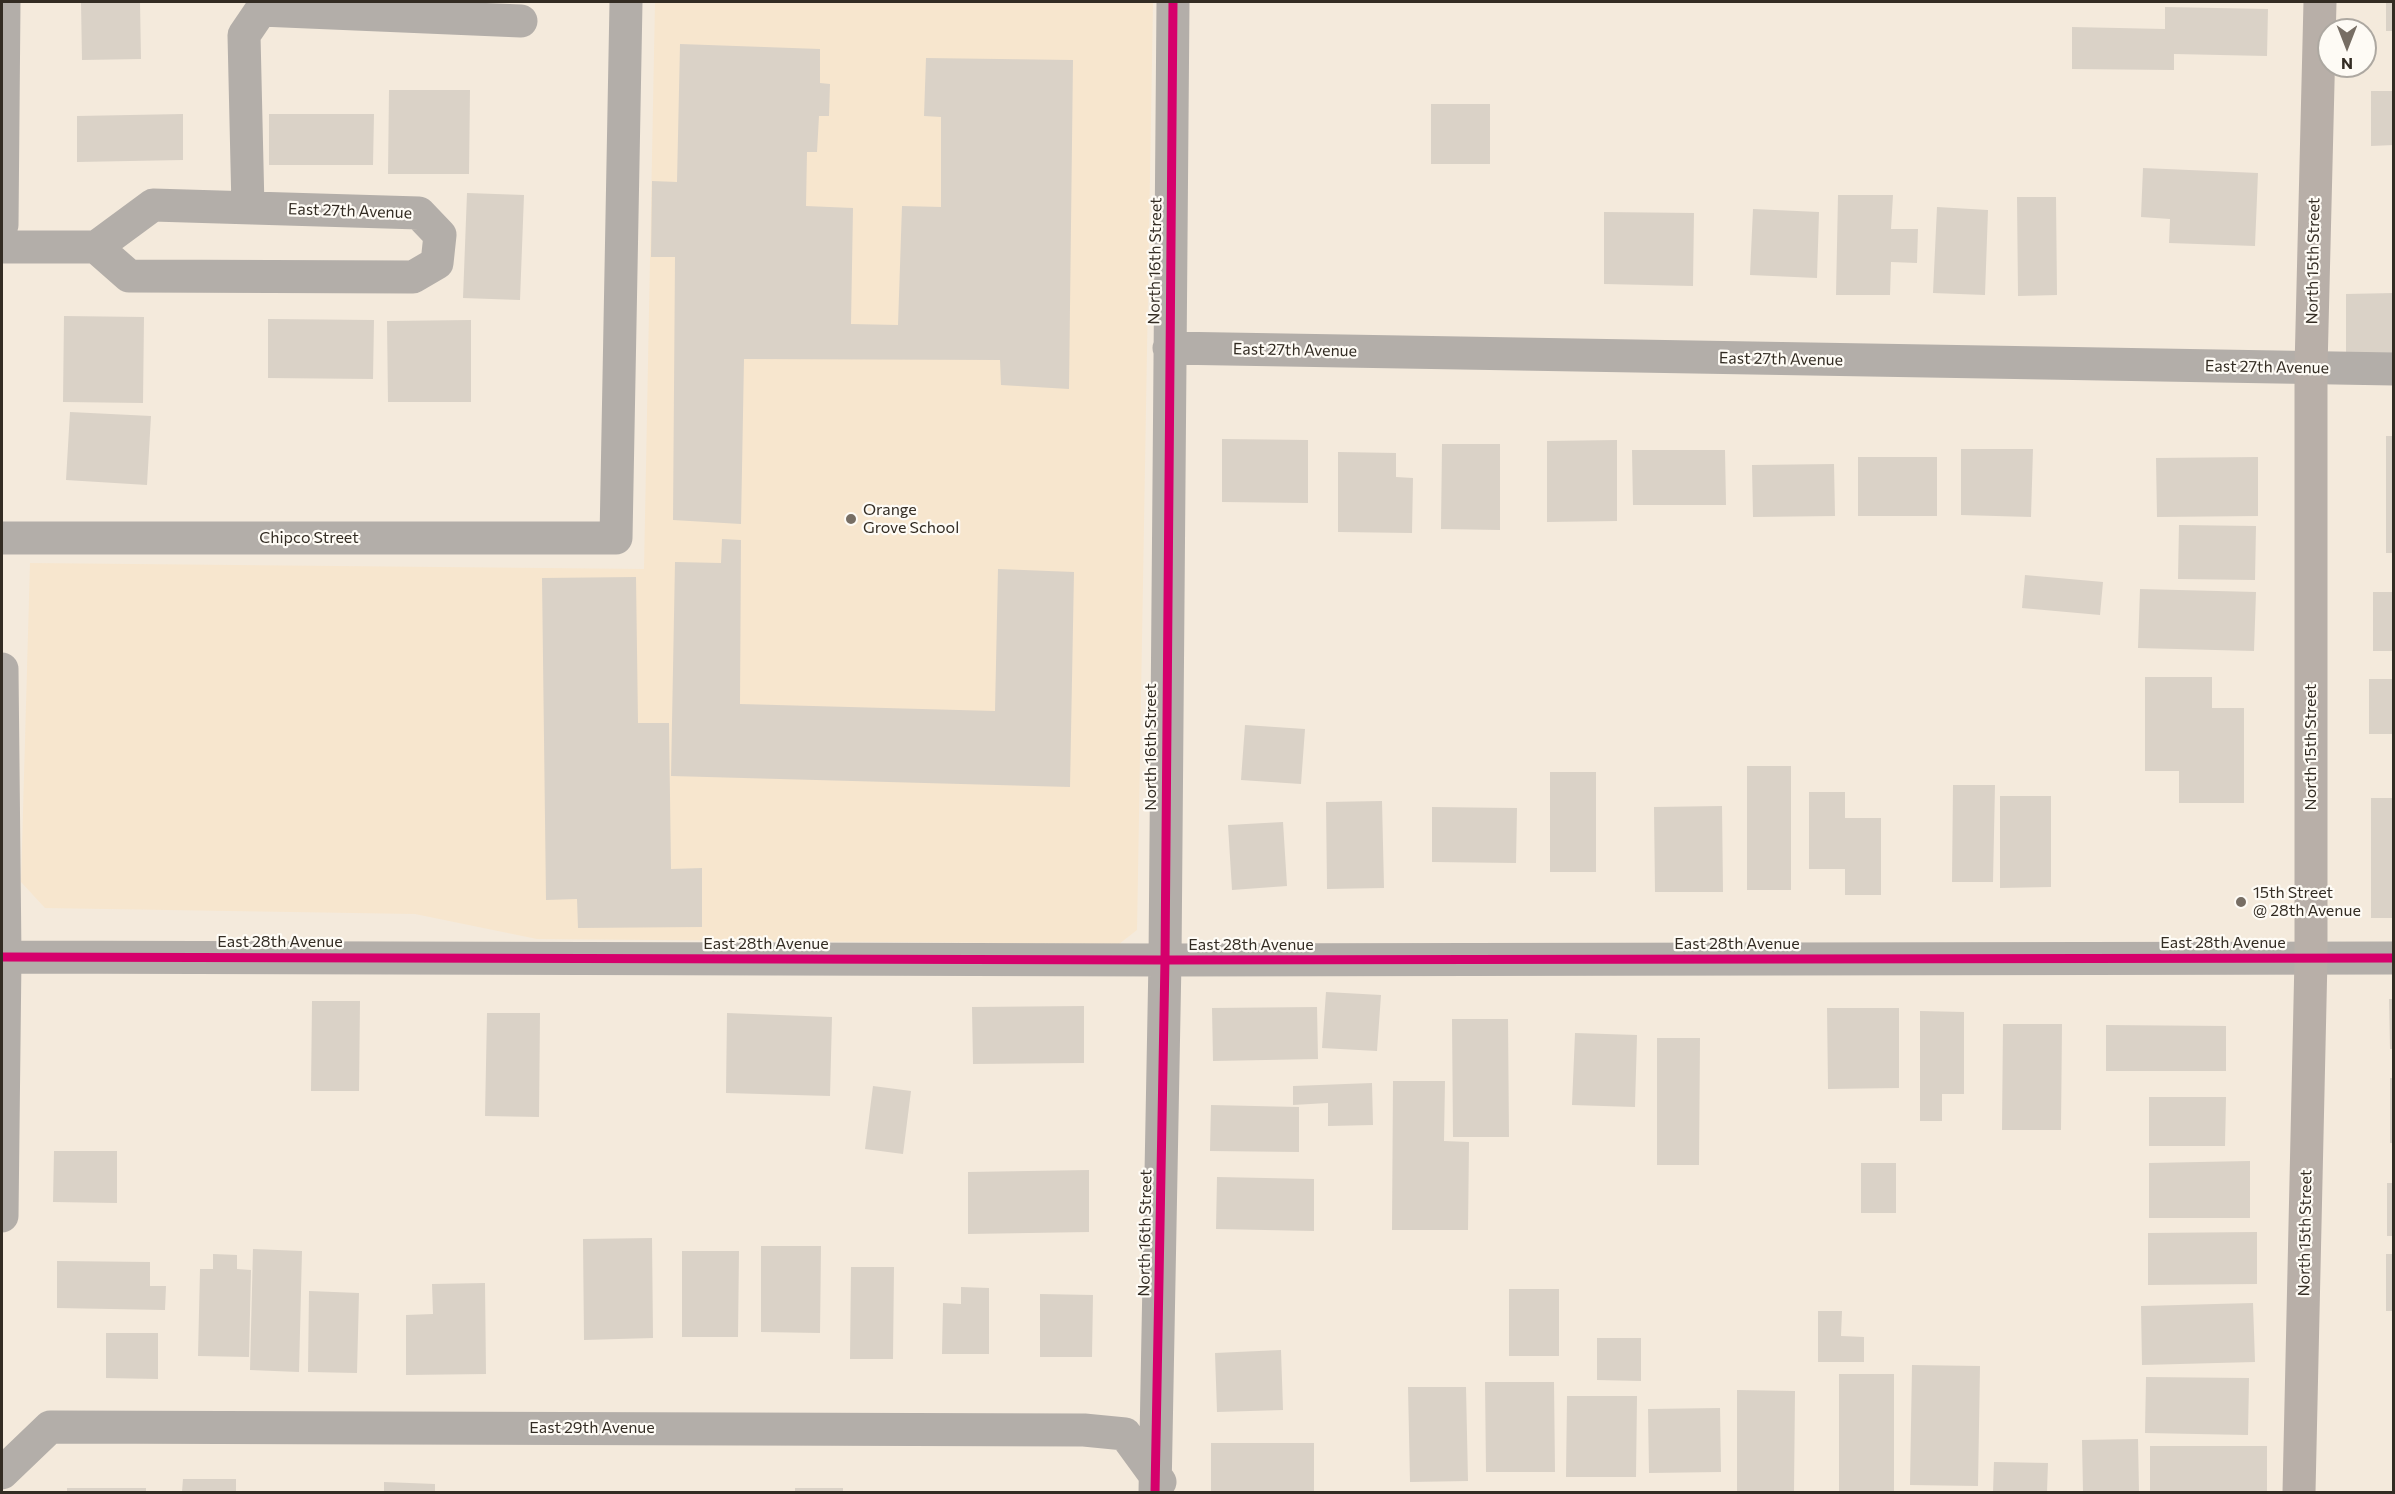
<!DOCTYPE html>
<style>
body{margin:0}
#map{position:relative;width:2395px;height:1494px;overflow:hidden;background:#f4eadc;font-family:Commissioner,sans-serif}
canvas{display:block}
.frame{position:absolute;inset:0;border:3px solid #332c23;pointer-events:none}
.north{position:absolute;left:2317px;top:18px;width:60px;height:60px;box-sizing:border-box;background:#fefbf5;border:2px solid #ada8a1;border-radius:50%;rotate:180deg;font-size:16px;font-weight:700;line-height:24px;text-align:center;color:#332c23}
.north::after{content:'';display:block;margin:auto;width:21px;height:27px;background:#776e64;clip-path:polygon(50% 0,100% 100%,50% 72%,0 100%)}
</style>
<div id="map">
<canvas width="2395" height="1494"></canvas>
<div class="frame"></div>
<div class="north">N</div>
</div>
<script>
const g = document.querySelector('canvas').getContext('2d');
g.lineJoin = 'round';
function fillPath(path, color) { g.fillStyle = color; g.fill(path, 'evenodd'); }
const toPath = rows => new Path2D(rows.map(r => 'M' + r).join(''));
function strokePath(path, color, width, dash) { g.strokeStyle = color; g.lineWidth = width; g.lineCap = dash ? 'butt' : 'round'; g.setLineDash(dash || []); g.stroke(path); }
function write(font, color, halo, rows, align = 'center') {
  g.font = font + ' Commissioner,sans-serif'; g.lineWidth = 4.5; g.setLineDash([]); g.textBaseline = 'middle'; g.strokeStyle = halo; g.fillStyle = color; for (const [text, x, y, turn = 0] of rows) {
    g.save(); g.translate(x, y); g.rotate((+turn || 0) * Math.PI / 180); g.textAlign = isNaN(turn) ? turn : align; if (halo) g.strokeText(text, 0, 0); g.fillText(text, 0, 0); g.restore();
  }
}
fillPath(toPath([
 [655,2,1153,2,1137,930,1119,944,537,939,415,914,45,908,21,882,30,563,644,569]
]), '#f7e6ce');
fillPath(toPath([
 [81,2,140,2,141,59,82,60],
 [2386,2,2394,2,2394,31,2386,31],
 [2165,7,2268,9,2267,56,2174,54,2174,70,2072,69,2072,27,2165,29],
 [680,44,820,49,820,83,830,84,829,116,819,116,817,152,807,152,806,206,853,208,851,324,898,325,902,206,941,207,941,117,924,116,926,58,1073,60,1069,389,1001,385,1000,360,744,359,741,524,673,520,675,257,651,257,652,181,677,182],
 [389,90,470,90,469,174,388,174],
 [2371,91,2394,91,2394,145,2371,146],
 [1431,104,1490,104,1490,164,1431,164],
 [183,114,183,160,77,162,77,116],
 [269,114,374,114,373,165,269,165],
 [2143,168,2258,173,2255,246,2169,243,2170,219,2141,217],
 [467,193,524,195,520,300,463,298],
 [1838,195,1893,195,1891,229,1918,229,1917,263,1891,262,1890,295,1836,295],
 [2017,197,2056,197,2057,295,2018,296],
 [1937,207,1988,210,1985,295,1933,293],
 [1753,209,1819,212,1817,278,1750,275],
 [1604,212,1694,213,1693,286,1604,284],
 [2394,293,2394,355,2346,355,2346,294],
 [64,316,144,317,143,403,63,402],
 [268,319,374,320,373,379,268,378],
 [471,320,471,402,388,402,387,321],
 [70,412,151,416,147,485,66,480],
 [2386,436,2394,436,2394,553,2386,553],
 [1222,439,1308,440,1308,503,1222,502],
 [1617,440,1617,521,1547,522,1547,441],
 [1442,444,1500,444,1500,530,1441,529],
 [1961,449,2033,449,2031,517,1961,515],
 [1632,450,1725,450,1726,505,1633,505],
 [1338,452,1396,453,1396,477,1413,478,1412,533,1338,532],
 [1858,457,1937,457,1937,516,1858,516],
 [2258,457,2258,516,2157,517,2156,458],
 [1834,464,1835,516,1753,517,1752,465],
 [2179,525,2256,526,2255,580,2178,579],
 [722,539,741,540,740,704,995,711,998,569,1074,572,1070,787,671,776,675,562,721,563],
 [2025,575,2103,582,2100,615,2022,608],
 [636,577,638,723,669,723,671,869,702,868,702,927,578,928,577,899,546,900,542,578],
 [2140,589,2256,592,2254,651,2138,648],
 [2373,592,2394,592,2394,651,2373,651],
 [2145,677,2212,677,2212,708,2244,708,2244,803,2179,803,2179,771,2145,771],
 [2369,679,2394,679,2394,734,2369,734],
 [1245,725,1305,729,1301,784,1241,780],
 [1747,766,1791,766,1791,890,1747,890],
 [1550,772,1596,772,1596,872,1550,872],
 [1953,785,1995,785,1993,882,1952,882],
 [1809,792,1845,792,1845,818,1881,818,1881,895,1845,895,1845,869,1809,869],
 [2000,796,2051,796,2051,887,2000,888],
 [2371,798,2394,798,2394,918,2371,918],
 [1382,801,1384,888,1327,889,1326,802],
 [1722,806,1723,892,1655,892,1654,807],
 [1432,807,1517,808,1516,863,1432,862],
 [1283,822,1287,886,1232,890,1228,825],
 [1326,992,1381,995,1377,1051,1322,1048],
 [2389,999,2394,999,2394,1049,2390,1049],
 [312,1001,360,1001,359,1091,311,1091],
 [1084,1006,1084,1063,973,1064,972,1007],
 [1317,1007,1318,1059,1213,1061,1212,1008],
 [1827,1008,1899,1008,1899,1088,1828,1089],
 [1920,1011,1964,1012,1964,1094,1942,1094,1942,1121,1920,1121],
 [487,1013,540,1013,539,1117,485,1116],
 [727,1013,832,1017,830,1096,726,1093],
 [1452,1019,1508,1019,1509,1137,1453,1137],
 [2003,1024,2062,1024,2061,1130,2002,1130],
 [2106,1025,2226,1026,2226,1071,2106,1071],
 [1575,1033,1637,1035,1635,1107,1572,1105],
 [1657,1038,1700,1038,1699,1165,1657,1165],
 [2390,1078,2394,1078,2394,1143,2390,1143],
 [1393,1081,1445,1081,1444,1141,1469,1142,1468,1230,1392,1230],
 [1372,1083,1373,1125,1328,1126,1328,1103,1293,1105,1293,1086],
 [873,1086,911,1091,903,1154,865,1149],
 [2149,1097,2226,1097,2225,1146,2149,1146],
 [1211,1105,1299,1107,1299,1152,1210,1151],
 [54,1151,117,1151,117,1203,53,1202],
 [2250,1161,2250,1218,2149,1218,2149,1163],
 [1861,1163,1896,1163,1896,1213,1861,1213],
 [1089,1170,1089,1232,968,1234,968,1172],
 [1217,1177,1314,1179,1314,1231,1216,1229],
 [2387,1183,2394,1183,2394,1236,2387,1236],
 [2257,1232,2257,1284,2148,1285,2148,1233],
 [652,1238,653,1338,584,1340,583,1239],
 [761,1246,821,1246,820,1333,761,1332],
 [253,1249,302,1251,299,1372,250,1370],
 [682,1251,739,1251,738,1337,682,1337],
 [213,1254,237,1255,237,1269,251,1270,249,1357,198,1356,200,1269,213,1269],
 [2386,1254,2394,1254,2394,1311,2386,1311],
 [57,1261,150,1262,150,1286,166,1286,165,1310,57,1308],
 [851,1267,894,1267,893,1359,850,1359],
 [485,1283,486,1374,406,1375,406,1315,433,1314,432,1284],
 [961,1287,989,1288,989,1354,942,1354,943,1303,961,1304],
 [1509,1289,1559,1289,1559,1356,1509,1356],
 [309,1291,359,1293,357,1373,308,1372],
 [1040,1294,1093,1295,1092,1357,1040,1357],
 [2253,1303,2255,1362,2142,1365,2141,1306],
 [1818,1311,1842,1311,1841,1336,1864,1337,1864,1362,1818,1362],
 [106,1333,158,1333,158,1379,106,1378],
 [1597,1338,1641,1338,1641,1381,1597,1380],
 [1281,1350,1283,1410,1217,1412,1215,1353],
 [1912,1365,1980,1366,1978,1486,1910,1485],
 [1839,1374,1894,1374,1894,1492,1839,1492],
 [2146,1377,2249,1378,2248,1435,2145,1433],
 [1485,1382,1554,1382,1555,1472,1486,1472],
 [1408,1387,1466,1387,1468,1481,1410,1482],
 [1737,1390,1795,1391,1794,1492,1737,1491],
 [1567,1396,1637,1396,1636,1477,1566,1477],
 [1720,1408,1721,1472,1649,1473,1648,1409],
 [2138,1439,2139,1492,2083,1492,2082,1440],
 [1211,1443,1314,1443,1314,1492,1211,1492],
 [2150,1446,2267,1446,2267,1492,2150,1492],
 [1994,1462,2048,1463,2047,1492,1993,1492],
 [183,1479,236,1479,236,1492,182,1492],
 [384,1482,435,1484,435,1492,384,1492],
 [67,1488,146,1488,146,1492,67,1492],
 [795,1488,843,1488,843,1492,795,1492]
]), '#dad2c7');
strokePath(toPath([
 [248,208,244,35,261,10,521,21],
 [2,225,4,2],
 [2,247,96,247,153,205,419,213,440,235,437,263,413,277,129,276,96,247],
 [1169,348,2394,369],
 [2,538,616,538,626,2],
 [2,669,5,957,2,1216],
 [2,957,1165,960,2394,958],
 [2,1473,50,1427,1084,1430,1125,1434,1160,1482],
 [1155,1492,1165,960,1173,2]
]), '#b3aea9', 33);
strokePath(toPath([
 [2299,1492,2311,958,2311,368,2320,2]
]), '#b8afa8', 33);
strokePath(toPath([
 [2,957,1165,960,2394,958],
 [1155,1492,1165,960,1173,2]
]), '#d6006c', 9);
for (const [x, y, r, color] of [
 [851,519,6,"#776e64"],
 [2241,902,6,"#776e64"]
]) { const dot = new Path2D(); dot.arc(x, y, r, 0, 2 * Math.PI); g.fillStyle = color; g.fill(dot); strokePath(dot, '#fefbf5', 2); }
write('16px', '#332c23', '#fefbf5', [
 ["East 27th Avenue",350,211,2],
 ["North 16th Street",1155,261,-89],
 ["North 15th Street",2313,261,-89],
 ["East 27th Avenue",1295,350,1],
 ["East 27th Avenue",1781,359,1],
 ["East 27th Avenue",2267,367,1],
 ["Chipco Street",309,538],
 ["North 16th Street",1151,747,-90],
 ["North 15th Street",2311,747,-90],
 ["East 28th Avenue",280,942],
 ["East 28th Avenue",2223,943],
 ["East 28th Avenue",766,944],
 ["East 28th Avenue",1737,944],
 ["East 28th Avenue",1251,945],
 ["North 16th Street",1145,1233,-89],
 ["North 15th Street",2305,1233,-89],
 ["East 29th Avenue",592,1428]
]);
write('16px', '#332c23', '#fefbf5', [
 ["Orange",863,510],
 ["Grove School",863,528],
 ["15th Street",2253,893],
 ["@ 28th Avenue",2253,911]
], 'left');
</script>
